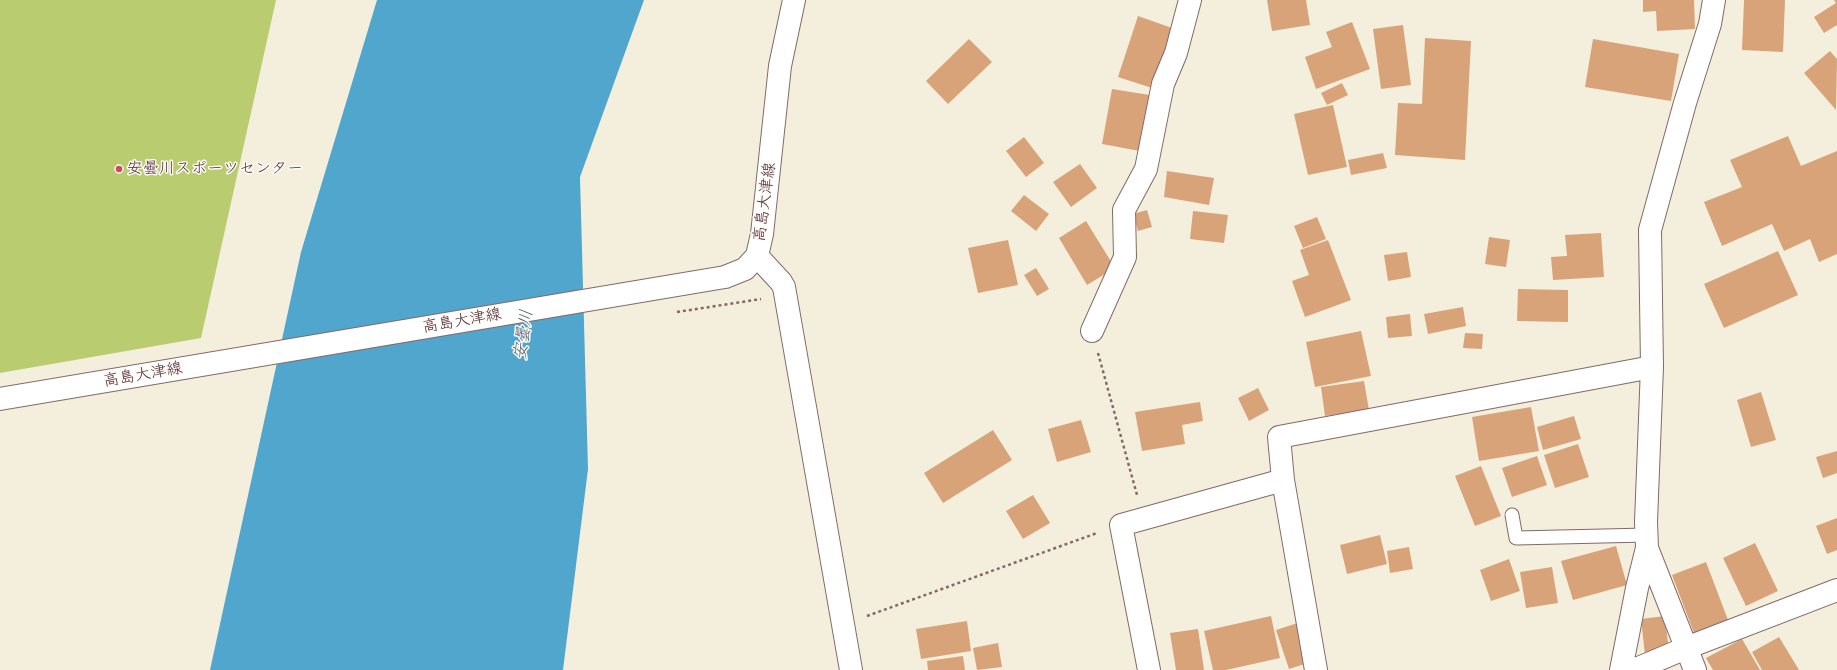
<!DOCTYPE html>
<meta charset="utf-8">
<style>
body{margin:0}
canvas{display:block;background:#f3efdc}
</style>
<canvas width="1837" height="670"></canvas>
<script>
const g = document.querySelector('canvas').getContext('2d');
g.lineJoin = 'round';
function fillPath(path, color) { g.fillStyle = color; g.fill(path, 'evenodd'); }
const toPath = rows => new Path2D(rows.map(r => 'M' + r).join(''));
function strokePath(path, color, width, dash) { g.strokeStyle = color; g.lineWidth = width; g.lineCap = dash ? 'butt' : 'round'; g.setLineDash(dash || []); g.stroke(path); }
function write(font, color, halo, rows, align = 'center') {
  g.font = font + ' Caveat,"Klee One",sans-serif'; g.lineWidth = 3; g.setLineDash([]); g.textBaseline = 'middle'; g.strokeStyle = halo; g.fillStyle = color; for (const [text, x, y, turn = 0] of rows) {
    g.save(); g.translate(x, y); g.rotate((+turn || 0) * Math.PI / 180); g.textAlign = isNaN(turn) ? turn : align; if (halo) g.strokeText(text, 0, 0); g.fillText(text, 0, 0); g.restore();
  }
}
fillPath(toPath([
 [0,0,276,0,201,338,0,373]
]), '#b9cc70');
fillPath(toPath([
 [377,0,644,0,580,177,588,469,563,670,210,670,301,252]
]), '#50a6cc');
fillPath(toPath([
 [1267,0,1306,0,1310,25,1272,31],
 [1643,0,1694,0,1695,29,1657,31,1656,11,1643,12],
 [1744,0,1785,0,1783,52,1742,50],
 [1834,0,1837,0,1837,25,1824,33,1814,17,1836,3],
 [1138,16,1172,28,1152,88,1118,77],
 [1352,22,1370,69,1316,89,1305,57,1332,47,1326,32],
 [1403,25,1411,85,1381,89,1373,29],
 [1425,38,1471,41,1465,160,1395,155,1398,103,1422,104],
 [969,39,992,62,948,104,926,81],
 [1593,39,1679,54,1671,101,1585,87],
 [1830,51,1837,59,1836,110,1804,73],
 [1342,83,1348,95,1327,105,1321,93],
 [1112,89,1156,96,1145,152,1102,144],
 [1333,105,1347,167,1308,175,1294,114],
 [1788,136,1801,166,1837,151,1837,254,1819,262,1810,239,1784,251,1772,224,1722,246,1704,202,1742,187,1730,160],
 [1024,137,1044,163,1026,177,1006,151],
 [1383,153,1387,168,1351,175,1348,160],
 [1080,164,1097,188,1071,207,1053,182],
 [1167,171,1214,178,1209,205,1164,197],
 [1024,195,1049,214,1036,231,1011,211],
 [1147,210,1152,227,1138,231,1133,214],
 [1193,211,1228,215,1224,243,1190,239],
 [1317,217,1326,239,1303,248,1294,226],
 [1086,221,1115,268,1087,285,1059,238],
 [1601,233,1604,277,1553,280,1551,257,1567,256,1565,235],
 [1489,237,1510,240,1506,267,1485,264],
 [1008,240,1018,285,978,293,968,248],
 [1328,240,1351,300,1305,317,1292,281,1309,275,1300,250],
 [1778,251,1798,295,1724,328,1704,284],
 [1407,252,1411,277,1388,281,1384,255],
 [1036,268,1049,289,1037,296,1024,275],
 [1518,289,1568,290,1568,322,1517,321],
 [1463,307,1466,326,1428,334,1424,314],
 [1410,314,1412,336,1388,338,1386,317],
 [1361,331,1371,376,1315,387,1306,342],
 [1465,333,1483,334,1482,349,1463,348],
 [1364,381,1369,410,1325,416,1321,387],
 [1258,388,1269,410,1249,421,1238,398],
 [1761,392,1776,440,1751,447,1737,400],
 [1200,402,1203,421,1182,425,1185,444,1142,451,1135,412],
 [1531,407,1539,451,1479,461,1472,417],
 [1574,416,1581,439,1543,450,1537,427],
 [1081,420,1091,452,1057,462,1048,429],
 [993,430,1012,460,943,503,924,473],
 [1578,444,1589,477,1555,488,1544,455],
 [1837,451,1837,473,1823,478,1816,457],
 [1537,456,1547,485,1512,497,1502,468],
 [1481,466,1501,516,1475,526,1455,476],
 [1033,495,1050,523,1023,539,1006,511],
 [1837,518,1837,550,1827,554,1816,526],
 [1380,535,1387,564,1347,574,1340,545],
 [1755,543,1778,591,1746,606,1723,558],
 [1616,546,1627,585,1573,600,1561,561],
 [1409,547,1413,569,1390,573,1387,551],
 [1509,559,1520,591,1491,601,1480,570],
 [1706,562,1728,620,1694,633,1672,575],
 [1552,567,1558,603,1526,608,1520,572],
 [1271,616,1280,658,1226,670,1213,670,1204,631],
 [1665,616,1669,652,1645,655,1641,619],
 [967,621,971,651,921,659,916,629],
 [1301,622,1314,661,1289,669,1276,630],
 [1198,629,1204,670,1176,670,1170,633],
 [1779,637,1799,670,1762,670,1752,652],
 [1742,639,1760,670,1713,670,1706,658],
 [998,643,1002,667,977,670,973,648],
 [963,656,965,670,928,670,927,661]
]), '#d9a37a');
const service = toPath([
 [1512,515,1516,538,1647,535]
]);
const minor = toPath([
 [757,256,781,282,784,287,851,670],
 [1092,331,1125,257,1124,210,1146,169,1163,84,1176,53,1190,0],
 [1647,548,1695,670],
 [1149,670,1121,525,1283,480],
 [1316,670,1283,480,1279,437,1652,367],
 [1621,670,1637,588,1647,548,1646,522,1652,367,1650,230,1685,103,1710,24,1714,0],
 [1634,670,1686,648,1837,590]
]);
const secondary = toPath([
 [0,399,725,277,745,269,757,256,762,234,780,66,794,0]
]);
strokePath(service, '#856869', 15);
strokePath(minor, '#856869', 24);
strokePath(secondary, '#856869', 24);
strokePath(toPath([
 [677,312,761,299],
 [1098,353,1137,495],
 [867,616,1097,533]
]), '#856869', 2.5, [3, 3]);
strokePath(service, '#fff', 13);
strokePath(minor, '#fff', 22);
strokePath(secondary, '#fff', 22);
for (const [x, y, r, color] of [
 [119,169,4,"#d1495b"]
]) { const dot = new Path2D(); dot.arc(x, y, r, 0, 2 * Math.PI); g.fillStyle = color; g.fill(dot); strokePath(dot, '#fdfcf7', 1.5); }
write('16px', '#4a1f2b', '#fdfcf7', [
 ["安曇川スポーツセンター",127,169]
], 'left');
write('16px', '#4a1f2b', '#fdfcf7', [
 ["高島大津線",765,202,-82],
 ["高島大津線",462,321,-10],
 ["高島大津線",143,375,-10]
]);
write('italic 17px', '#4d5c73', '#fdfcf7', [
 ["安曇川",524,335,-82]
]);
</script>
